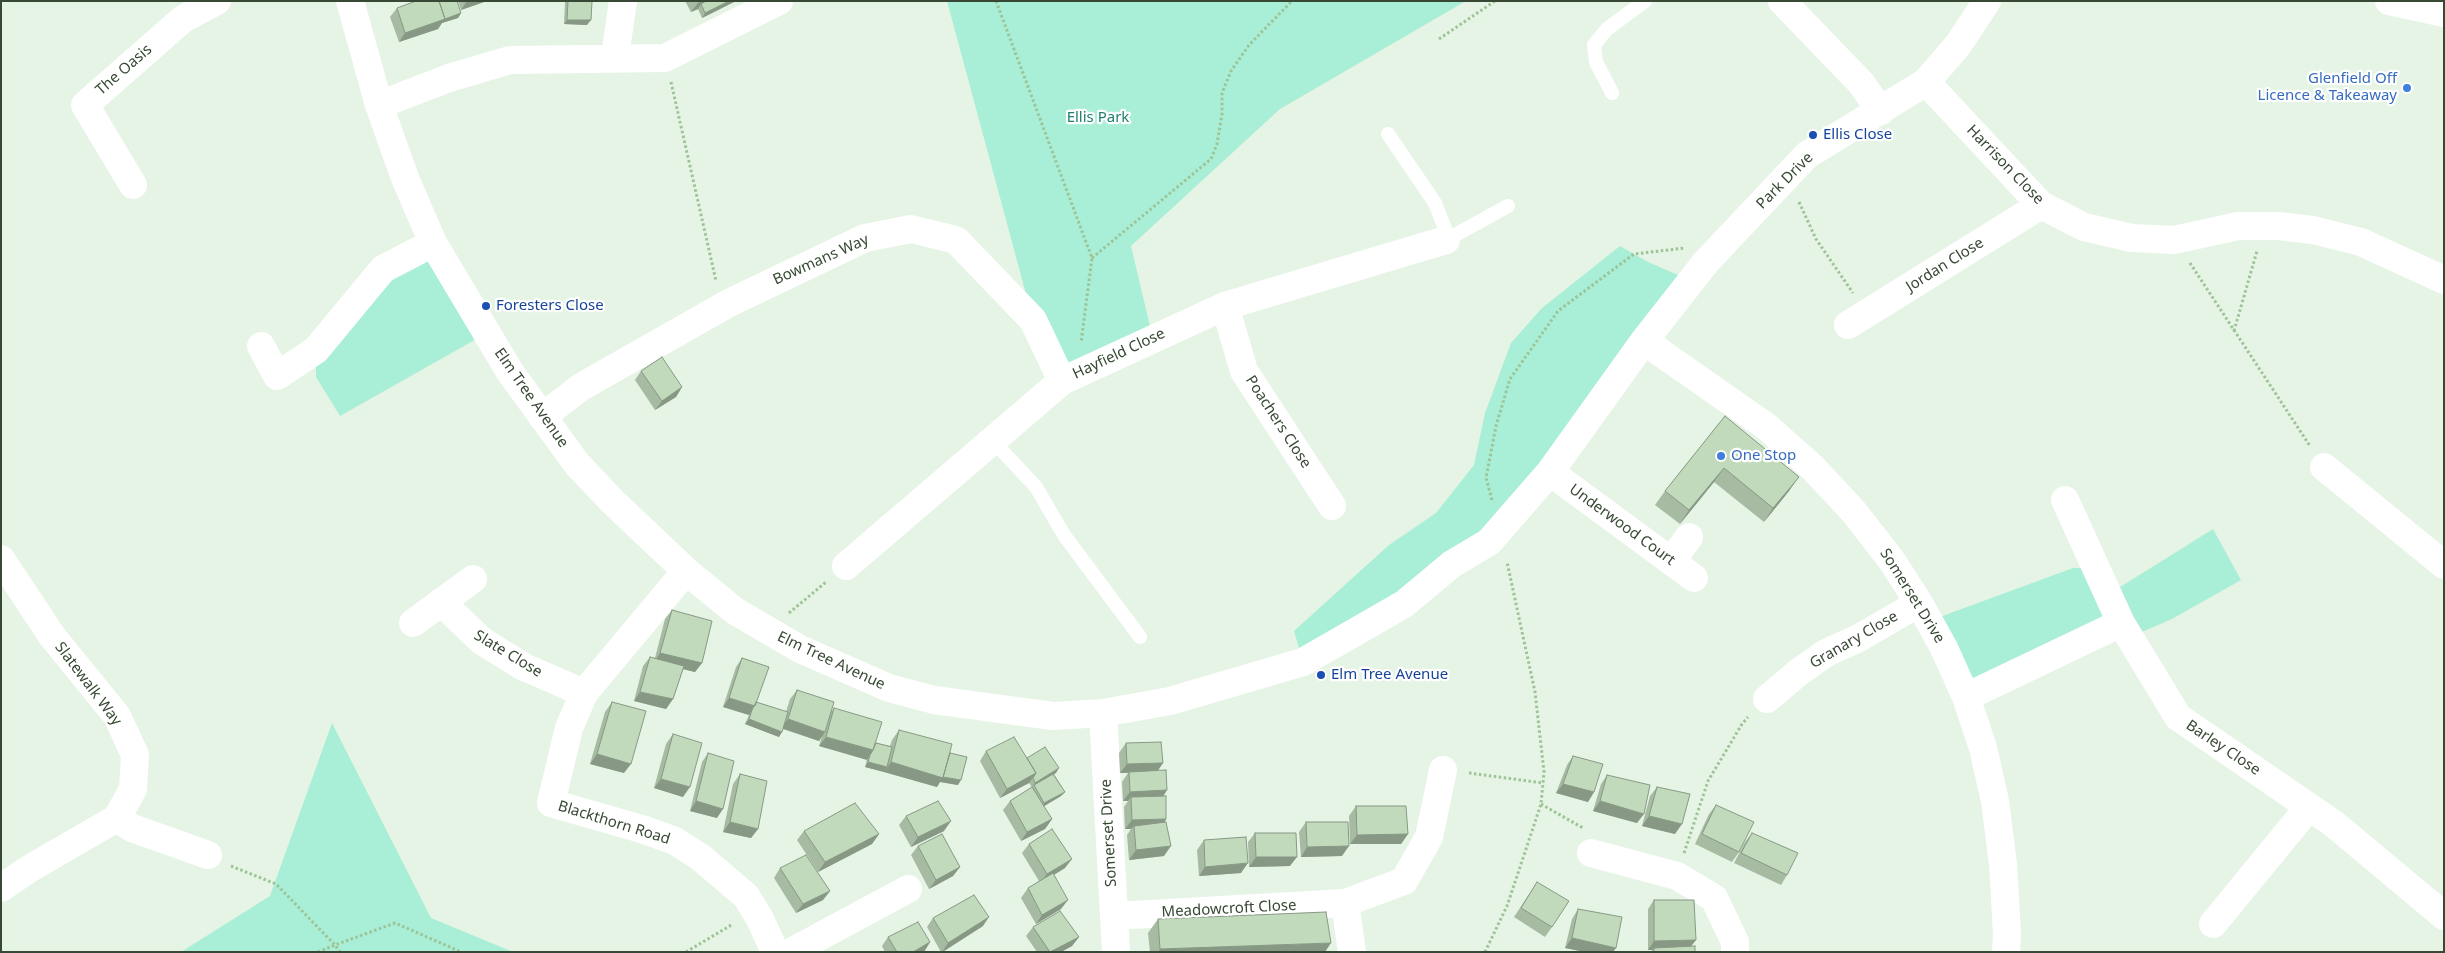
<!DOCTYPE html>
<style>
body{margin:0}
#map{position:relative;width:2445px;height:953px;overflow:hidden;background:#e6f4e5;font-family:"Noto Sans",sans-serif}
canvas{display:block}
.frame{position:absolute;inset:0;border:2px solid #374834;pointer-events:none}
</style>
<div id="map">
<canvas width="2445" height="953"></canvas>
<div class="frame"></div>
</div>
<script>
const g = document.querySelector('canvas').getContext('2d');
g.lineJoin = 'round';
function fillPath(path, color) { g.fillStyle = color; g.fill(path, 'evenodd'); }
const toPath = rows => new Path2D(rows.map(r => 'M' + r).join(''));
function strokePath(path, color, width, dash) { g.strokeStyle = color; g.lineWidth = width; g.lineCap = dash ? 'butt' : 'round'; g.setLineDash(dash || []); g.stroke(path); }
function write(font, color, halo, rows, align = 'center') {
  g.font = font + ' "Noto Sans",sans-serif'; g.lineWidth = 4.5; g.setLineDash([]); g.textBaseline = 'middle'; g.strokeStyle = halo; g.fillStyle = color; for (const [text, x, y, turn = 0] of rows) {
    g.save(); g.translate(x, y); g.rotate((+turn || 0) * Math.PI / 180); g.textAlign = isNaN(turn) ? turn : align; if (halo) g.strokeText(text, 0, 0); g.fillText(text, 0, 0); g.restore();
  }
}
fillPath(toPath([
 [947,1,1466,1,1280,109,1131,246,1153,339,1062,381,1033,320],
 [433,243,487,333,340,416,316,377,316,350,388,266],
 [1620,246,1648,262,1692,281,1500,530,1303,662,1294,631,1389,545,1436,513,1474,465,1485,413,1511,343,1542,308],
 [2213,529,2241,580,2172,619,2130,637,2121,623,1966,697,1929,621,2073,568,2096,568,2109,594],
 [332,723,431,918,513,952,181,952,270,896]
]), '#a9eed6');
strokePath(toPath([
 [996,1,1092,258,1081,343],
 [1439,39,1495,1],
 [671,82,716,281],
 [1799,202,1816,239,1853,293],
 [1092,258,1211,159,1217,144,1222,114,1222,93,1231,71,1249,45,1292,1],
 [2190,263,2310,446],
 [2234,331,2257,251],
 [1492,500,1486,478,1496,426,1510,379,1558,311,1634,254,1685,248],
 [789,613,826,582],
 [1469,773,1543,783],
 [1541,804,1583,828],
 [1684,853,1708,781,1742,724,1748,717],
 [231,866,276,884,335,945,395,923,461,952],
 [318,952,335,945,340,952],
 [686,952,733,924],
 [1485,952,1507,906,1541,804,1544,772,1535,692,1507,562]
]), '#9cc496', 3, [2.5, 2.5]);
strokePath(toPath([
 [1612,93,1596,62,1594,45,1607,29,1645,1],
 [1388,134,1435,203,1446,231,1446,240,1508,206],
 [992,440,1036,487,1064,535,1140,637]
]), '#fff', 14);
strokePath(toPath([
 [350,1,379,105,405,178,433,243,510,372,577,464,613,502,686,571,735,611,800,649,889,688,934,700,1053,716,1103,713,1170,701,1303,662,1404,604,1452,564,1489,542,1550,472,1644,341,1706,262,1807,155,1926,82,1958,45,1987,1],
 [1782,1,1861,83,1881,111],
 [615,57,623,1],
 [1926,82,2041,205,2084,227,2132,238,2174,240,2238,226,2278,226,2313,230,2361,242,2444,280],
 [379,105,449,78,510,60,665,58,779,1],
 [133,185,85,105,183,19,217,1],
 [1225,306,1244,371,1332,506],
 [1848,325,2041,205],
 [1644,341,1767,427,1813,468,1854,512,1892,561,1919,603,1944,648,1966,697,1983,748,1995,801,2003,864,2007,935,2006,952],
 [261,346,277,376,316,350,383,269,433,243],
 [542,417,581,387,729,303,865,238,911,229,956,240,1033,320,1062,381],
 [2324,467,2444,565],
 [1550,472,1694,578],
 [2065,500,2121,623,2178,717,2334,824,2444,916],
 [1,559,52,636,117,716,135,755,133,789,117,818,29,869,1,888],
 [1671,561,1689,537],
 [846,566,1062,381,1225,306,1446,240],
 [686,571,584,693,569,728,551,803,645,830,675,841,700,857,746,896,760,919,775,952],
 [441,602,482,641,524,667,584,693],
 [413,623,473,579],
 [1966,697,2121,623],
 [1767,699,1799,672,1826,653,1859,638,1919,603],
 [1103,713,1116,952],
 [117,818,132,828,208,855],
 [1591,853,1677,876,1714,898,1735,942,1735,952],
 [1345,903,1352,952],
 [1114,916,1345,903,1404,881,1429,837,1443,770],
 [2213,924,2309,807],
 [791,952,908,889]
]), '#fff', 28);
strokePath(toPath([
 [2389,1,2444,13]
]), '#fff', 28);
fillPath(toPath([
 [458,1,487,1,461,10],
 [565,1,592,1,587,25,564,24],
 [685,1,736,1,702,18,698,9,691,12],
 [397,8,461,13,458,18,442,23,438,29,399,42,390,17],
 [641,371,682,387,676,397,655,410,635,380],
 [1725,416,1789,491,1764,522,1714,482,1680,524,1655,505,1665,491],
 [672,610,702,663,695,672,683,669,673,699,666,709,634,701,643,666,650,657,655,658,665,619],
 [742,658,756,702,786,712,790,699,797,690,831,712,834,708,876,743,890,746,892,740,899,730,950,753,958,785,940,782,937,787,884,772,865,767,867,759,819,746,822,736,819,741,783,729,779,737,745,724,749,715,723,707,736,667],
 [612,702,624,773,590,764,605,712],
 [673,734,683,797,654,788,666,744],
 [1126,743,1163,763,1158,770,1167,790,1163,796,1166,819,1165,822,1164,856,1129,860,1127,835,1131,829,1125,829,1124,807,1128,801,1123,801,1122,782,1128,773,1120,773,1119,753],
 [986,751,1027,758,1056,773,1054,774,1065,792,1061,796,1044,806,1052,819,1045,829,1021,841,1003,810,1010,801,1032,787,1029,783,1000,798,980,761],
 [708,753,717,818,690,811,702,762],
 [1573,756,1594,792,1588,802,1556,793,1567,765],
 [740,774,758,829,751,838,723,832,733,784],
 [1607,775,1637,823,1593,811,1601,784],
 [1657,787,1675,834,1642,826,1650,796],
 [1716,805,1739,852,1732,862,1695,844,1709,814],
 [1356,806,1408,834,1401,844,1350,844,1349,816],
 [906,816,944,831,911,847,899,825],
 [1306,822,1342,856,1301,857,1299,832],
 [804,831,879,834,872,844,818,872,797,840],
 [1255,833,1290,866,1249,867,1248,842],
 [1752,833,1787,875,1781,885,1734,863,1745,842],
 [1204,840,1241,873,1199,876,1197,850],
 [1029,844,1065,868,1054,875,1061,909,1036,924,1021,898,1028,888,1039,881,1022,853],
 [918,846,960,867,953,876,929,889,911,855],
 [780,868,830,891,823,900,796,913,774,878],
 [1537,882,1552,927,1545,937,1514,917],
 [1654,900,1696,940,1691,946,1695,952,1651,952,1652,950,1648,950,1648,909],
 [1578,909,1613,952,1565,948,1572,919],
 [933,918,983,926,943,952,941,952,927,927],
 [1158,919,1325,952,1150,952,1148,933],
 [1033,927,1079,937,1072,946,1061,952,1037,952,1026,936],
 [888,937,930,942,924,952,885,952,882,946]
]), '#a6bba2');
fillPath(toPath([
 [467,1,487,1,461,10],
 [701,1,713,1,701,4,698,9,691,12,698,3],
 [729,1,736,1,702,18,705,13],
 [461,13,458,18,442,23,438,29,399,42,405,33],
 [567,20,591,20,587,25,564,24],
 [682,387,676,397,655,410,662,401],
 [1724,468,1714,482,1680,524,1689,510],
 [1799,477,1789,491,1764,522,1773,508],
 [660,653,702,663,695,672,654,662],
 [640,692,673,699,666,709,634,701],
 [729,698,755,706,749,715,723,707],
 [749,719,782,732,779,737,745,724],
 [788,719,825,732,819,741,781,728],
 [826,737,873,750,867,760,819,746],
 [597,754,631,764,624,773,590,764],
 [868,762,887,767,884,772,865,767],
 [891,762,941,777,961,780,958,785,940,782,937,787,884,772],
 [1163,763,1157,772,1120,773,1127,764],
 [1059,768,1056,773,1034,786,1034,785,1032,787,1035,783],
 [1036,773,1029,783,1000,798,1007,789],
 [661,779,690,787,683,797,654,788],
 [1563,784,1594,792,1588,802,1556,793],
 [1167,790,1161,800,1131,797,1128,801,1123,801,1130,792],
 [1065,792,1061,796,1041,808,1044,803],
 [696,801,723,809,717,818,690,811],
 [1600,801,1644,814,1637,823,1593,811],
 [1649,816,1682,824,1675,834,1642,826],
 [1052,819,1045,829,1021,841,1027,832],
 [1166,819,1160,829,1134,826,1131,829,1125,829,1132,820],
 [951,821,944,831,911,847,918,837],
 [730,822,758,829,751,838,723,832],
 [879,834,872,844,818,872,825,862],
 [1408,834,1401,844,1350,844,1357,835],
 [1171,846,1164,856,1129,860,1136,850],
 [1349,846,1342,856,1301,857,1307,847],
 [1256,857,1297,857,1290,866,1249,867],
 [1072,859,1065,868,1040,883,1047,874],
 [1248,863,1241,873,1199,876,1205,867],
 [960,867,953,876,929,889,936,880],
 [830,891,823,900,796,913,803,904],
 [1068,900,1061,909,1036,924,1042,915],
 [989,917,983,926,942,952,948,943],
 [1079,937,1072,946,1061,952,1050,952],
 [1572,938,1616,948,1613,952,1584,952,1565,948],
 [1696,940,1689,949,1654,948,1652,950,1648,950,1654,941],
 [930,942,924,952,913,952],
 [1331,943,1325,952,1158,952,1160,949]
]), '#879984');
const building = toPath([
 [416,1,439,1,445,19,405,33,397,8,416,1],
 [439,1,457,1,461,13,445,19,439,1],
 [568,1,592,1,591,20,567,20,568,1],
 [706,1,729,1,705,13,701,4,706,1],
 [662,357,682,387,662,401,641,371,662,357],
 [1725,416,1799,477,1773,508,1724,468,1689,510,1665,491,1725,416],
 [672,610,712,621,702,663,660,653,672,610],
 [650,657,684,666,673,699,640,692,650,657],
 [742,658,769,667,755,706,729,698,742,658],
 [797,690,834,702,825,732,788,719,797,690],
 [612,702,646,711,631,764,597,754,612,702],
 [756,702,788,712,782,732,749,719,752,710,756,702],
 [834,708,882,722,873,750,826,737,834,708],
 [899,730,952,744,943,778,891,762,899,730],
 [673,734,702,743,690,787,661,779,673,734],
 [1014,737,1036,773,1007,789,986,751,1014,737],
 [1161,742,1163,763,1127,764,1126,743,1161,742],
 [876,743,892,747,887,767,868,762,870,755,873,750,876,743],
 [1045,747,1059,768,1035,783,1033,778,1036,773,1027,758,1045,747],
 [708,753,734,761,723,809,696,801,708,753],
 [950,753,967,757,961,780,943,777,950,753],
 [1573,756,1603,764,1594,792,1563,784,1573,756],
 [1166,770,1167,790,1130,792,1129,772,1166,770],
 [740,774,767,781,758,829,730,822,740,774],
 [1053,774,1065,792,1044,803,1034,785,1053,774],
 [1607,775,1650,785,1644,814,1600,801,1607,775],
 [1032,787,1052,819,1027,832,1010,801,1032,787],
 [1657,787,1690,794,1682,824,1649,816,1657,787],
 [1166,796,1166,819,1132,820,1131,797,1166,796],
 [938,801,951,821,918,837,906,816,938,801],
 [855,803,879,834,825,862,804,831,855,803],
 [1716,805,1754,822,1739,852,1702,834,1716,805],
 [1356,806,1406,806,1408,834,1357,835,1356,806],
 [1166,822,1171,846,1136,850,1134,826,1166,822],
 [1306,822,1348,822,1349,846,1307,847,1306,822],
 [1052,829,1072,859,1047,874,1029,844,1052,829],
 [1255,833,1296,833,1297,857,1256,857,1255,833],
 [1752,833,1798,853,1787,875,1741,853,1752,833],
 [942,834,960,867,936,880,918,846,942,834],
 [1246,837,1248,863,1205,867,1204,840,1246,837],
 [806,855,830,891,803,904,780,868,806,855],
 [1053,873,1068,900,1042,915,1028,888,1053,873],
 [1537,882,1569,901,1552,927,1521,908,1537,882],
 [974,895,989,917,948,943,933,918,974,895],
 [1654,900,1694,900,1696,940,1654,941,1654,900],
 [1578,909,1622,917,1616,948,1572,938,1578,909],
 [1060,911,1079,937,1050,952,1033,927,1060,911],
 [1326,912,1331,943,1160,949,1158,919,1326,912],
 [918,922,930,942,913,952,897,952,888,937,918,922],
 [1695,946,1695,952,1654,952,1654,948,1695,946]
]);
fillPath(building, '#c1dabc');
strokePath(building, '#879984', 1);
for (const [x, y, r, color] of [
 [2407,88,5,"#3f7fe0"],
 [1813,135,5,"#1a4fb4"],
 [486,306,5,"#1a4fb4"],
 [1721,456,5,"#3f7fe0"],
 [1321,675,5,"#1a4fb4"]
]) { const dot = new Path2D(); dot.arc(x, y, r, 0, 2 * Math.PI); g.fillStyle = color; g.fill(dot); strokePath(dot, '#fff', 2); }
write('15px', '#374834', '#fff', [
 ["The Oasis",124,70,-41],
 ["Harrison Close",2005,165,46],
 ["Park Drive",1785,181,-45],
 ["Bowmans Way",821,260,-24],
 ["Jordan Close",1945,265,-32],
 ["Hayfield Close",1119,354,-25],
 ["Elm Tree Avenue",531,398,55],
 ["Poachers Close",1278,422,57],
 ["Underwood Court",1622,525,36],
 ["Somerset Drive",1912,596,58],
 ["Granary Close",1854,640,-30],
 ["Slate Close",508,654,31],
 ["Elm Tree Avenue",831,661,25],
 ["Slatewalk Way",88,684,53],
 ["Barley Close",2223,748,34],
 ["Blackthorn Road",614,823,17],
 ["Somerset Drive",1109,833,-93],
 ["Meadowcroft Close",1229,909,-3]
]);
write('15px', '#366cbe', '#fff', [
 ["Glenfield Off",2397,79],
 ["Licence & Takeaway",2397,96],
 ["One Stop",1731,456,"left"]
], 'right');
write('15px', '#208070', '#fff', [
 ["Ellis Park",1098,118]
]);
write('15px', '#164399', '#fff', [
 ["Ellis Close",1823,135],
 ["Foresters Close",496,306],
 ["Elm Tree Avenue",1331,675]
], 'left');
</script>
